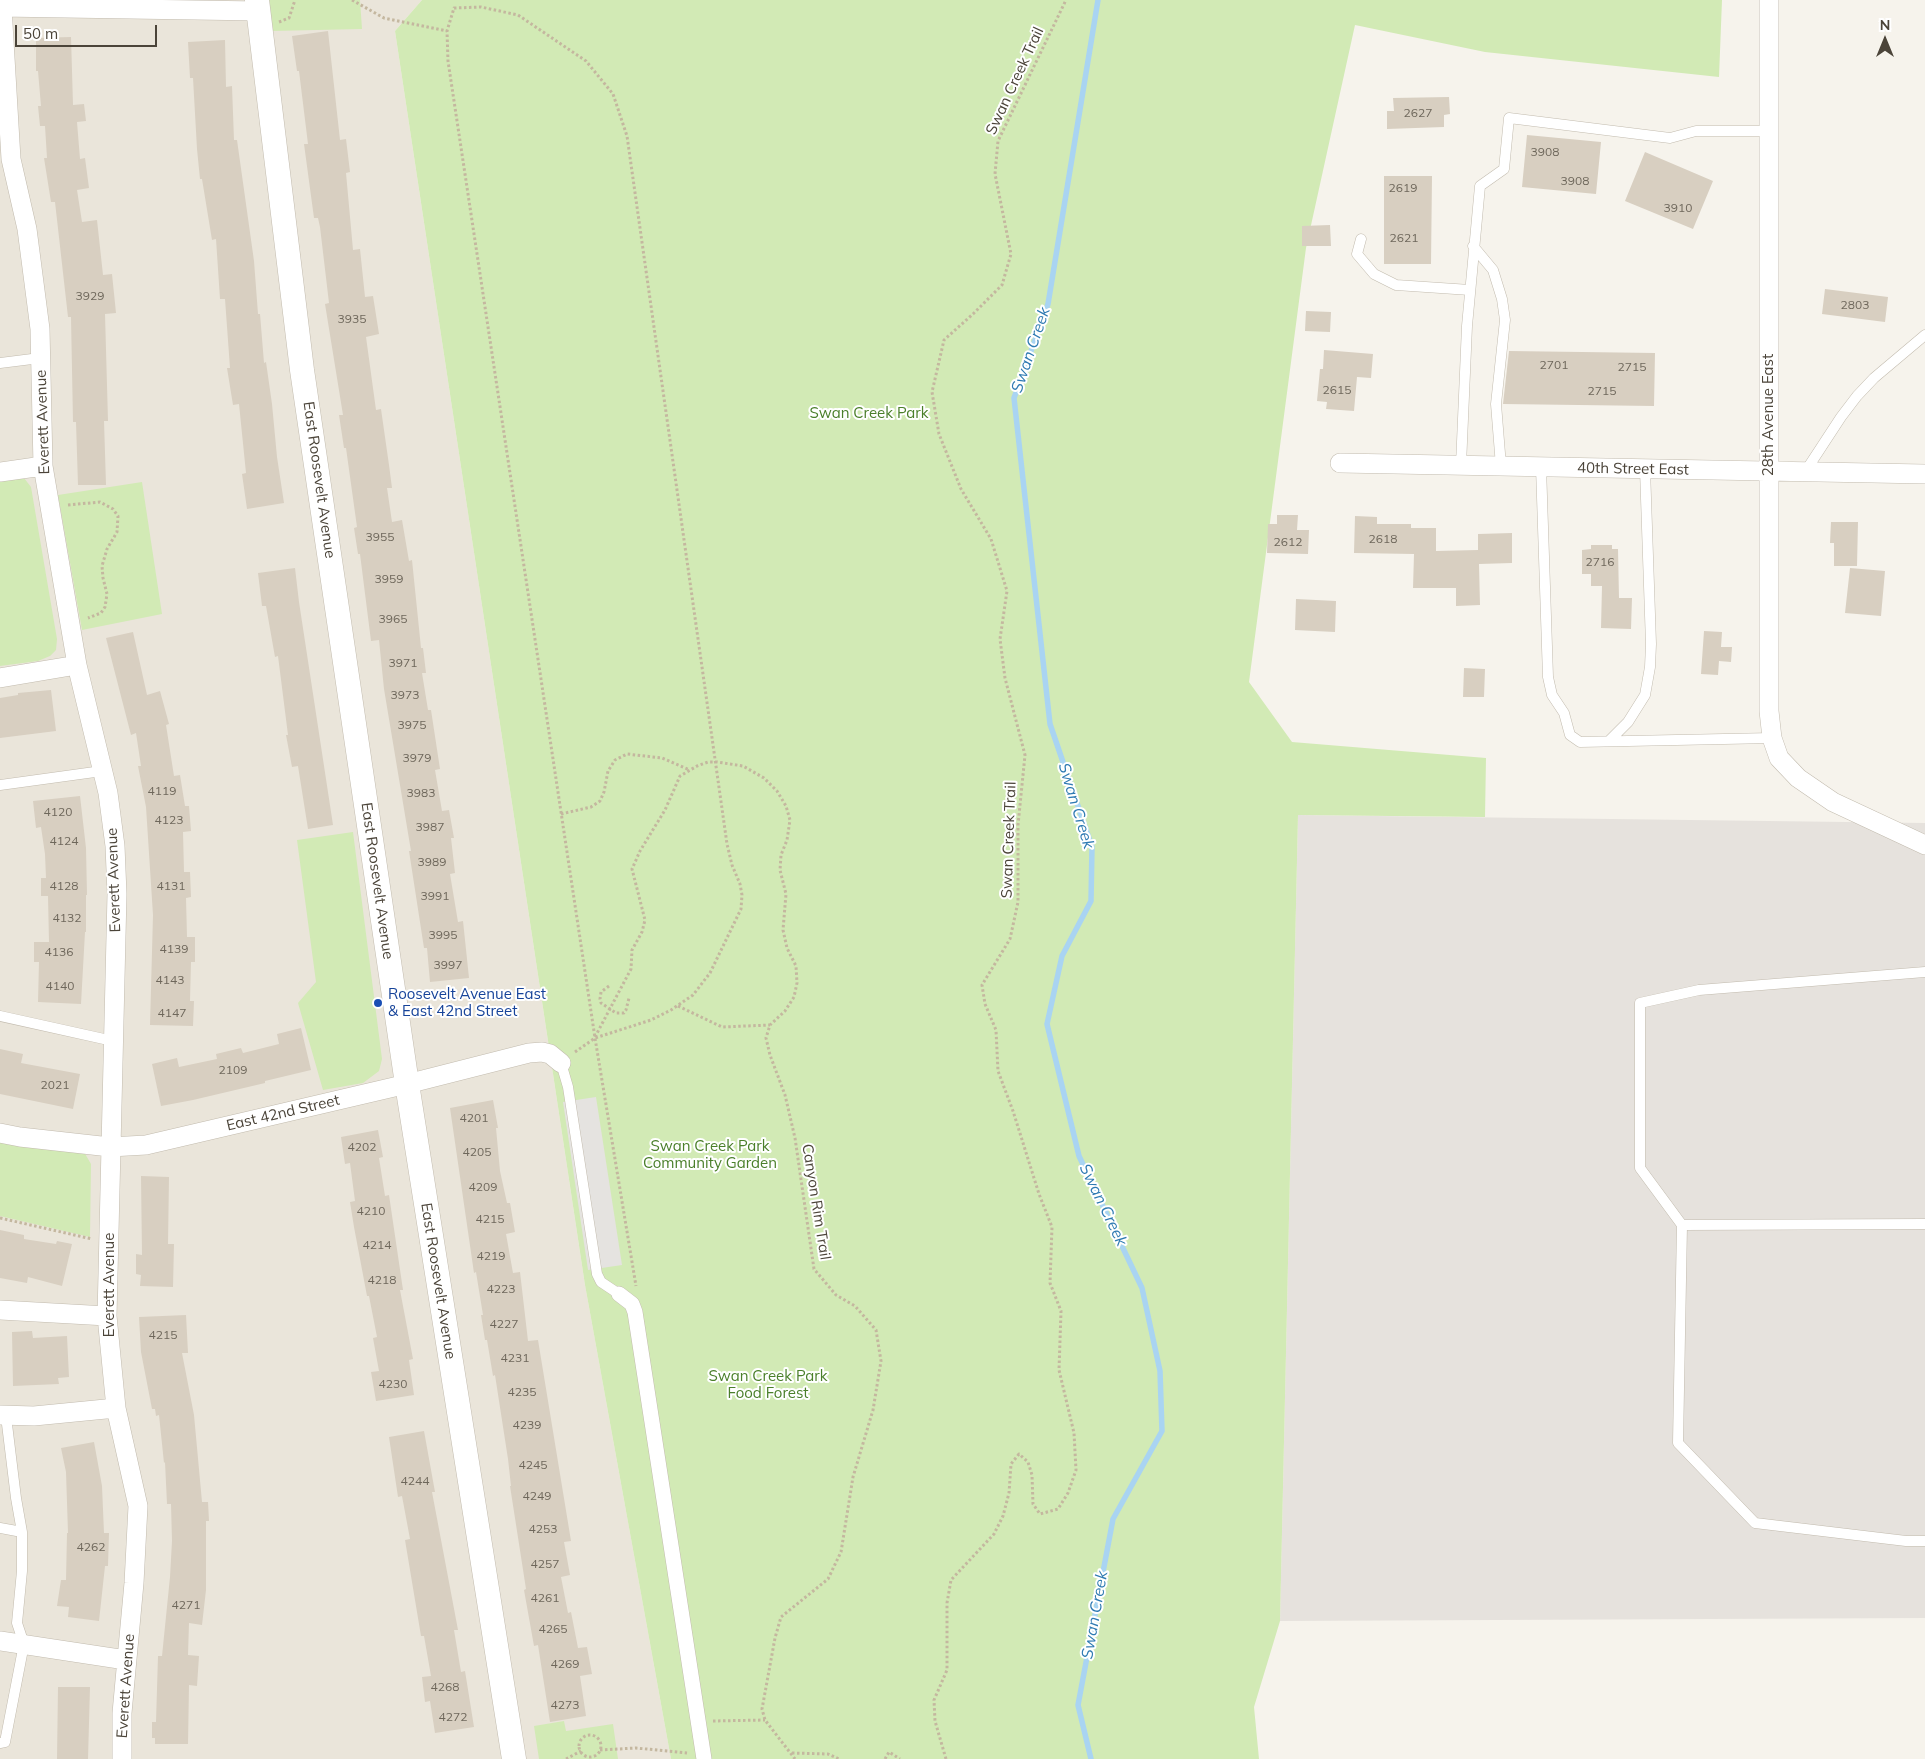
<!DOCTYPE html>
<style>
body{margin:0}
#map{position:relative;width:1925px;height:1759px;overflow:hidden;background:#f6f3ec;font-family:Mulish,sans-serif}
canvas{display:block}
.north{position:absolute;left:1860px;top:15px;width:50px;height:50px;-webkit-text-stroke:4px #fff;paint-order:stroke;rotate:0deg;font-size:14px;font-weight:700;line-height:20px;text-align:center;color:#4b4439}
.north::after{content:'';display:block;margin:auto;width:18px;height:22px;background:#4b4439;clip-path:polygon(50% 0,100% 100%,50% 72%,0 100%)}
.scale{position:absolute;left:15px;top:25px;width:142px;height:22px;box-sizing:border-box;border:2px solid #4b4439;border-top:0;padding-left:6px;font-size:15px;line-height:18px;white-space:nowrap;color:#4b4439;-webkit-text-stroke:4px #fff;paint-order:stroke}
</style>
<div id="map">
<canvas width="1925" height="1759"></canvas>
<div class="north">N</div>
<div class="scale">50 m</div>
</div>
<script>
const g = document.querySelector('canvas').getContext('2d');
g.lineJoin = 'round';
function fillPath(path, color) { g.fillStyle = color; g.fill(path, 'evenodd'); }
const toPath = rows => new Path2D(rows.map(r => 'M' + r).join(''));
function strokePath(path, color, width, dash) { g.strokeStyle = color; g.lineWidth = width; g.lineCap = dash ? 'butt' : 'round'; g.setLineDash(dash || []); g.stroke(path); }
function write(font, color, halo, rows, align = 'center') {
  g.font = font + ' Mulish,sans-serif'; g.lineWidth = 4; g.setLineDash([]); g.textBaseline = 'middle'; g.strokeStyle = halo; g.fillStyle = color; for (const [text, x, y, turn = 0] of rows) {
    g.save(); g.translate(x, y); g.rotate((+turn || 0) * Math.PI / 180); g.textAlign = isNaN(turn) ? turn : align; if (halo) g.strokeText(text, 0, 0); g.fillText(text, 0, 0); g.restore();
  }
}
fillPath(toPath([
 [0,0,422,0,395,31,585,1285,671,1759,0,1759]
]), '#eae5da');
fillPath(toPath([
 [1298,815,1925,823,1925,1618,1280,1621]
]), '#e6e2dd');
fillPath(toPath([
 [268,0,360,0,362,29,271,31],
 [422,0,1722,0,1719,77,1485,52,1355,25,1306,248,1249,682,1292,742,1486,758,1485,817,1298,815,1280,1621,1254,1707,1259,1759,671,1759,585,1285,395,31],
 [24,478,31,487,57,639,56,650,50,656,38,661,0,666,0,479],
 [142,482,162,614,82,630,58,495],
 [353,832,382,1059,379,1071,363,1083,323,1090,298,1003,316,982,297,840],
 [0,1136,84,1152,91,1164,90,1237,0,1216],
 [564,1721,566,1731,613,1724,618,1759,539,1759,534,1726]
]), '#d2eab5');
fillPath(toPath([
 [596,1097,622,1265,588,1270,563,1102]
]), '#e5e3e0');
strokePath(toPath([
 [1091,1759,1078,1705,1113,1519,1162,1431,1160,1371,1142,1288,1079,1156,1047,1024,1062,956,1091,901,1092,847,1050,724,1014,398,1048,304,1098,0]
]), '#a9d4f2', 5.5);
fillPath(toPath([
 [328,31,340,140,346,139,350,172,346,173,353,250,360,249,365,297,373,296,379,334,366,337,376,410,381,409,389,465,392,488,387,488,392,522,402,520,409,561,412,560,421,648,423,648,426,673,422,673,428,710,431,710,440,769,435,770,442,811,449,810,454,838,451,838,455,873,450,874,458,922,463,921,469,978,430,982,427,948,424,948,409,851,411,851,384,689,379,640,371,641,360,554,358,554,354,528,357,527,346,448,344,448,339,415,343,415,325,304,329,303,320,227,318,218,314,218,304,144,308,144,299,71,297,71,292,36],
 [71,37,73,105,84,104,86,121,77,122,80,159,85,158,89,188,77,190,82,222,97,220,103,275,112,274,116,313,105,314,108,421,104,421,106,485,78,485,76,422,73,422,71,317,68,317,55,202,51,202,44,158,47,158,45,126,40,126,38,106,41,106,38,71,36,71,36,38],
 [225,40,226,87,232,86,234,140,237,140,254,261,258,314,260,314,264,363,266,362,272,404,277,457,284,503,247,509,242,474,246,473,239,404,233,405,227,368,230,368,225,299,220,299,216,239,212,240,202,179,200,179,197,149,193,78,190,78,188,42],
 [1449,97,1450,114,1444,115,1444,127,1387,129,1387,111,1394,111,1393,98],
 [1527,135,1601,142,1596,194,1522,187],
 [1645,152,1713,181,1693,229,1625,201],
 [1384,176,1432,176,1431,264,1384,264],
 [1330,225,1331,246,1302,246,1302,226],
 [1825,289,1888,297,1885,322,1822,314],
 [1306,311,1331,312,1330,332,1305,331],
 [1324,350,1373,354,1371,378,1357,377,1354,411,1326,409,1327,402,1317,401,1320,369,1323,369],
 [1509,351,1655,353,1654,406,1503,404],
 [1277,515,1298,515,1297,530,1309,530,1308,554,1267,553,1268,524,1277,524],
 [1355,516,1377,517,1377,524,1411,524,1411,528,1436,528,1436,551,1478,550,1478,534,1512,533,1512,563,1479,564,1480,605,1456,606,1456,588,1413,588,1414,554,1354,553],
 [1831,522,1858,522,1857,566,1834,566,1834,543,1830,543],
 [1591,545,1612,545,1612,549,1618,549,1619,598,1632,598,1631,629,1601,628,1602,586,1591,586,1591,574,1582,574,1582,550,1591,549],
 [295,568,299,602,333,825,308,829,298,766,292,767,286,735,288,735,278,656,275,657,266,606,262,606,258,573],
 [1850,568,1885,571,1881,616,1845,613],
 [1296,599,1336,601,1335,632,1295,630],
 [1704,631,1722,632,1721,647,1732,647,1731,662,1719,661,1718,675,1701,674],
 [133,632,147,695,160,691,169,724,166,725,174,776,180,775,185,806,189,806,191,831,183,832,184,872,190,872,191,897,186,898,187,937,195,937,195,962,191,962,190,1001,194,1001,193,1026,150,1025,153,915,146,807,138,766,141,766,136,733,131,735,106,638],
 [1464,668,1485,669,1484,697,1463,697],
 [51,690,56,731,0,738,0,698,18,695,18,693],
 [80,796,86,848,87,895,86,895,86,932,85,932,81,1004,38,1002,39,962,34,962,34,942,49,942,48,896,41,896,41,878,46,878,45,854,41,827,36,828,33,801],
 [301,1028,311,1070,265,1081,265,1083,193,1100,161,1106,152,1064,177,1058,179,1067,217,1059,216,1054,241,1048,243,1053,279,1044,277,1034],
 [0,1049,23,1054,21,1063,80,1074,73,1109,0,1094],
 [493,1100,498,1128,496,1128,500,1171,507,1203,510,1203,515,1232,506,1234,513,1273,520,1272,528,1341,538,1340,571,1541,564,1542,570,1575,561,1577,568,1613,571,1612,578,1648,587,1647,592,1674,580,1676,586,1716,550,1722,538,1645,534,1646,524,1590,526,1589,510,1486,511,1486,508,1459,495,1375,493,1376,487,1340,485,1340,481,1315,483,1315,476,1272,474,1273,450,1108],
 [378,1130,383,1157,379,1158,385,1196,389,1195,403,1290,400,1290,413,1359,409,1360,414,1395,376,1401,371,1372,379,1371,373,1338,377,1337,369,1296,367,1296,354,1227,350,1202,355,1201,350,1163,345,1164,341,1137],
 [141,1176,169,1177,168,1244,174,1244,173,1287,140,1286,141,1275,136,1274,136,1254,142,1255],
 [0,1230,24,1235,24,1239,56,1244,57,1241,72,1244,62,1286,28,1277,27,1283,0,1278],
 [186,1315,188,1353,182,1353,194,1415,202,1502,208,1502,209,1521,206,1521,206,1590,202,1625,189,1623,188,1655,199,1656,197,1686,189,1685,188,1744,155,1744,155,1738,152,1738,152,1722,156,1722,158,1656,162,1656,170,1577,172,1541,171,1504,167,1504,165,1462,164,1463,159,1415,156,1416,155,1409,152,1409,141,1352,139,1317],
 [32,1331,33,1338,67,1336,69,1377,58,1378,59,1384,13,1386,12,1332],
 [424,1431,435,1492,432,1492,458,1630,454,1630,461,1672,465,1671,474,1727,435,1733,430,1701,425,1702,422,1677,431,1676,424,1636,421,1636,405,1540,410,1539,402,1496,398,1497,389,1437],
 [94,1442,102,1486,104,1533,109,1533,108,1566,105,1566,99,1621,68,1617,69,1607,57,1606,61,1580,66,1580,67,1533,68,1533,66,1472,61,1448],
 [58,1687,90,1687,88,1759,57,1759]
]), '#d8cfc1');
const service = toPath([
 [1361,239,1357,254,1374,274,1396,285,1470,290],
 [1473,246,1493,270,1502,299,1505,320,1496,404,1501,466],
 [0,363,40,358],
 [1461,465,1467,326,1480,186,1504,169,1509,118,1670,138,1696,131,1769,131],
 [1541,467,1548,677,1552,695,1564,713,1570,735,1580,742,1772,738],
 [1805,472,1841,417,1857,396,1874,378,1925,335],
 [1609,741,1628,722,1645,695,1650,667,1651,644,1645,469],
 [0,785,102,771],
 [1925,972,1699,990,1640,1003,1640,1168,1682,1225,1925,1224],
 [0,1016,113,1041],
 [561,1063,568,1087,597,1274,601,1282,619,1294],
 [1682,1225,1678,1443,1755,1523,1906,1541,1925,1541],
 [0,1528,22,1532],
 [0,1743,5,1742,24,1644,17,1623,22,1571,22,1532,16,1498,6,1416]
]);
const pedestrian = toPath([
 [619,1294,632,1304,635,1312,704,1759]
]);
const minor = toPath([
 [1769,0,1769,711,1772,738,1779,758,1798,778,1833,802,1925,845],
 [0,7,259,11],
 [2,7,11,159,27,229,40,329,43,466,77,665,108,793,115,846,117,894,107,1316,116,1408,138,1506,134,1583,122,1713,122,1759],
 [1340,463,1925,474],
 [0,472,43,466],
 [0,678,77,665],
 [0,1133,20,1137,110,1147,146,1145,407,1084,529,1053,542,1052,550,1054,561,1063],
 [0,1310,107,1316],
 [0,1415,34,1416,116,1408],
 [0,1641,126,1660]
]);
const tertiary = toPath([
 [257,0,302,370,407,1084,514,1759]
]);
strokePath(service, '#c2bbae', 11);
strokePath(pedestrian, '#c2bbae', 16);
strokePath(minor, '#c2bbae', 20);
strokePath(tertiary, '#c2bbae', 25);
strokePath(toPath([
 [352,0,384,18,447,31],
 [279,22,289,18,295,0],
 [68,505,100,502,113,509,118,516,117,532,107,549,102,566,103,578,107,594,105,607,101,613,88,618],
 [561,814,591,807,600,801,604,792,608,771,615,760,627,754,662,758,690,770],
 [609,986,601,992,600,999,601,1003,616,1013,624,1013,626,1010,629,998],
 [678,1006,722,1027,770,1025],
 [595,1037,631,969,632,950,642,932,645,920,632,869,640,851,665,810,680,776,697,766,708,762,717,762,743,766,764,778,777,791,786,806,790,820,787,840,781,855,780,870,786,894,783,930,787,948,796,966,797,983,794,997,785,1011,770,1025,766,1038,770,1055,785,1095,795,1138,814,1269,836,1295,855,1306,876,1330,881,1361,873,1410,853,1477,841,1552,828,1579,781,1617,775,1638,762,1709,765,1720,795,1759],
 [575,1052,595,1038,651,1020,671,1010,693,995,710,973,741,909,742,895,740,884,732,865,727,844,627,136,613,94,586,61,518,15,481,7,454,8,447,31,448,61,595,1038,636,1286],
 [0,1218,92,1239],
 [713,1721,765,1720],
 '579 1746a11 11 0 1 1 22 0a11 11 0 1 1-22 0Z',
 [600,1750,636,1748,687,1753],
 [792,1753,828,1754,839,1759],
 [566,1759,581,1751],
 [885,1759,889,1752,900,1759],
 [946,1759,935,1721,934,1700,947,1670,947,1603,951,1580,994,1534,1003,1516,1009,1493,1011,1464,1019,1454,1028,1462,1032,1475,1033,1504,1040,1514,1058,1509,1068,1493,1076,1470,1074,1433,1059,1370,1061,1311,1050,1283,1052,1227,1039,1194,1013,1111,998,1071,996,1030,985,1004,982,985,1010,939,1018,902,1018,825,1025,755,1005,678,1000,639,1007,591,991,539,961,489,939,434,932,392,944,340,973,314,1002,285,1011,254,995,174,998,141,1066,0]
]), '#c4b79f', 3, [2.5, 2.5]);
strokePath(service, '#fff', 10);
strokePath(pedestrian, '#fff', 15);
strokePath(minor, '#fff', 19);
strokePath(tertiary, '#fff', 24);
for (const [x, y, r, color] of [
 [378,1003,5,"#1a4fb4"]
]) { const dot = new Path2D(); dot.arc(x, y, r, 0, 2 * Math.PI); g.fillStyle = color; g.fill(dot); strokePath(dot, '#fff', 2); }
write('12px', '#6e675b', null, [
 ["2627",1418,113],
 ["3908",1545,152],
 ["3908",1575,181],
 ["2619",1403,188],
 ["3910",1678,208],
 ["2621",1404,238],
 ["3929",90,296],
 ["2803",1855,305],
 ["3935",352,319],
 ["2701",1554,365],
 ["2715",1632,367],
 ["2615",1337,390],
 ["2715",1602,391],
 ["3955",380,537],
 ["2618",1383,539],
 ["2612",1288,542],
 ["2716",1600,562],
 ["3959",389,579],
 ["3965",393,619],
 ["3971",403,663],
 ["3973",405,695],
 ["3975",412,725],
 ["3979",417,758],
 ["4119",162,791],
 ["3983",421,793],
 ["4120",58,812],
 ["4123",169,820],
 ["3987",430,827],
 ["4124",64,841],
 ["3989",432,862],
 ["4128",64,886],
 ["4131",171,886],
 ["3991",435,896],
 ["4132",67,918],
 ["3995",443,935],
 ["4139",174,949],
 ["4136",59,952],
 ["3997",448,965],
 ["4143",170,980],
 ["4140",60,986],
 ["4147",172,1013],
 ["2109",233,1070],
 ["2021",55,1085],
 ["4201",474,1118],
 ["4202",362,1147],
 ["4205",477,1152],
 ["4209",483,1187],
 ["4210",371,1211],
 ["4215",490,1219],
 ["4214",377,1245],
 ["4219",491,1256],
 ["4218",382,1280],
 ["4223",501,1289],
 ["4227",504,1324],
 ["4215",163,1335],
 ["4231",515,1358],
 ["4230",393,1384],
 ["4235",522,1392],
 ["4239",527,1425],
 ["4245",533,1465],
 ["4244",415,1481],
 ["4249",537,1496],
 ["4253",543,1529],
 ["4262",91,1547],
 ["4257",545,1564],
 ["4261",545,1598],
 ["4271",186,1605],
 ["4265",553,1629],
 ["4269",565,1664],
 ["4268",445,1687],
 ["4273",565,1705],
 ["4272",453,1717]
]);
write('15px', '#4b4439', '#fff', [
 ["Swan Creek Trail",1015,81,-65],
 ["28th Avenue East",1768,415,-90],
 ["Everett Avenue",43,422,-92],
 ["40th Street East",1633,469,1],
 ["East Roosevelt Avenue",319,480,82],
 ["Swan Creek Trail",1009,840,-88],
 ["Everett Avenue",114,880,-92],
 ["East Roosevelt Avenue",377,881,82],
 ["East 42nd Street",283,1113,-13],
 ["Canyon Rim Trail",816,1202,81],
 ["East Roosevelt Avenue",438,1281,81],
 ["Everett Avenue",109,1285,-90],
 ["Everett Avenue",126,1686,-86]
]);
write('15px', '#4a7f2a', '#fff', [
 ["Swan Creek Park",869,413],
 ["Swan Creek Park",710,1146],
 ["Community Garden",710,1163],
 ["Swan Creek Park",768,1376],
 ["Food Forest",768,1393]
]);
write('15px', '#164399', '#fff', [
 ["Roosevelt Avenue East",388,994],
 ["& East 42nd Street",388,1011]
], 'left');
write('italic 16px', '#2e7ab2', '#fff', [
 ["Swan Creek",1031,350,-71],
 ["Swan Creek",1076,806,73],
 ["Swan Creek",1103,1205,64],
 ["Swan Creek",1095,1615,-80]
]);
</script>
